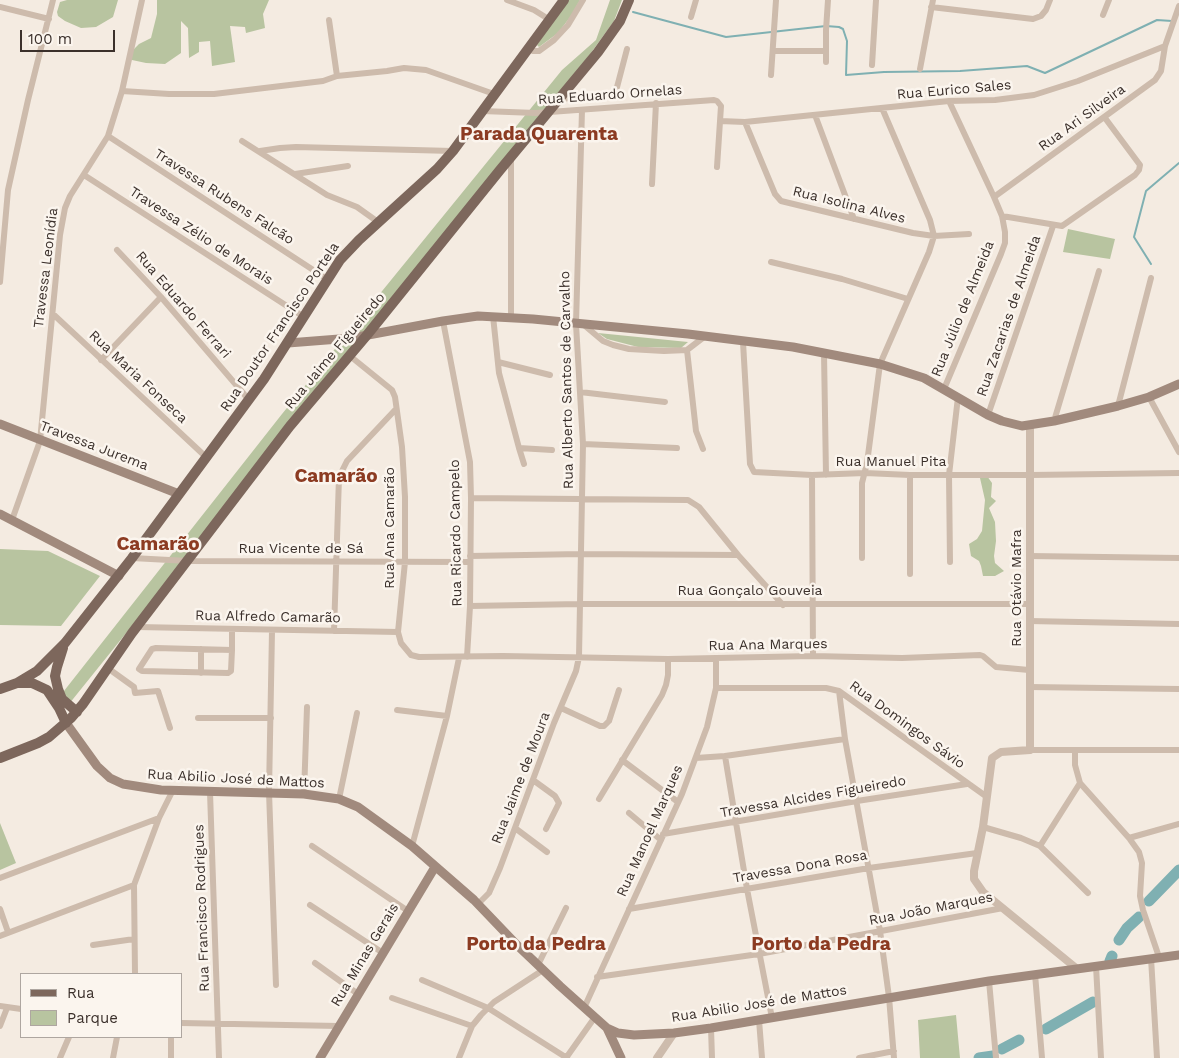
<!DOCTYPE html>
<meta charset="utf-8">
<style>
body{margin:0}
#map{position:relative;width:1179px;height:1058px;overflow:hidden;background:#f4ebe1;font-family:"Work Sans",sans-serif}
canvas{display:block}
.legend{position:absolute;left:20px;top:973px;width:162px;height:65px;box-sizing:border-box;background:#fbf5ee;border:1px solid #aea6a0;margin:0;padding:6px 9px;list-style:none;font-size:15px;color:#3b302b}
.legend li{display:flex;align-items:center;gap:10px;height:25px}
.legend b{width:25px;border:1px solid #aea6a0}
.scale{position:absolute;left:20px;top:30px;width:95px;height:22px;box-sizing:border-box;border:2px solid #3b302b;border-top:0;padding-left:6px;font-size:15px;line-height:18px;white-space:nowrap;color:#3b302b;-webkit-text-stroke:4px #fbf5ee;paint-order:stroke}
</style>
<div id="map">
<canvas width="1179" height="1058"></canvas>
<ul class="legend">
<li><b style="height:6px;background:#7d675c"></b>Rua</li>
<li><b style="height:14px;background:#b8c4a0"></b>Parque</li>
</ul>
<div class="scale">100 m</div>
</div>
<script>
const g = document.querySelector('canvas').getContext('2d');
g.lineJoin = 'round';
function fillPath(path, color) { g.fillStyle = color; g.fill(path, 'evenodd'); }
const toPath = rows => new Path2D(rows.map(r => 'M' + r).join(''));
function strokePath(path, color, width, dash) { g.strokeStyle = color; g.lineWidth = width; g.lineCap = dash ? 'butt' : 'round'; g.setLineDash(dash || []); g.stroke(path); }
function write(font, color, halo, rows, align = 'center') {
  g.font = font + ' "Work Sans",sans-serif'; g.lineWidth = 5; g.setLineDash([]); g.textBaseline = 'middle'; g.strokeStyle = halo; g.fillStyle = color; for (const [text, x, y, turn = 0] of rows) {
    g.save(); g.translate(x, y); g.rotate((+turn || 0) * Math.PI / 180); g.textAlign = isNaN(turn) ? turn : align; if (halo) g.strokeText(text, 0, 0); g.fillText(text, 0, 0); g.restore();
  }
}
fillPath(toPath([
 [67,0,118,0,113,17,96,27,81,28,65,21,58,16,57,12,60,2],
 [157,0,269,0,263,14,265,28,246,33,245,27,230,26,235,62,212,66,210,41,199,42,199,52,189,58,188,28,181,21,181,53,165,64,146,63,132,60,132,51,139,44,151,38,157,14],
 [567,0,580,0,571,16,558,33,539,47,537,45],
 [610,0,622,0,614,21,572,79,69,704,60,696,282,414,562,70,596,40],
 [1068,229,1115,239,1110,259,1063,252],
 [598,333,688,342,681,348,638,347,607,339],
 [987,476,992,483,991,497,996,501,989,508,995,522,996,541,994,556,995,563,1004,571,995,576,983,576,981,566,979,561,971,556,969,544,977,539,982,531,985,500,980,478],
 [0,549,48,551,100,576,61,626,0,625],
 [0,823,16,863,0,870],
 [956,1015,960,1058,920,1058,918,1020]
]), '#b8c4a0');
strokePath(toPath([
 [633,12,726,37,826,26,839,27,843,29,847,41,846,75,884,72,960,71,1027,66,1045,73,1157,20,1172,21],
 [1151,264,1134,237,1146,191,1179,163]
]), '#7fb0b2', 2);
strokePath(toPath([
 [1149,901,1179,870],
 [1119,940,1127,928,1139,917],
 [1110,961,1112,956],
 [1046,1029,1093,1002],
 [1002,1049,1019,1040],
 [979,1058,993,1056]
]), '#7fb0b2', 11);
strokePath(toPath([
 [507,0,534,10,550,20],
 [0,7,49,19],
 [931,7,1033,19,1041,16,1046,10,1050,0],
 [1103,15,1109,0],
 [691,17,696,0],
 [329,20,337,76],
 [528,49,533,51,539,51,554,40,568,25,583,0],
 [773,51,826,51],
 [826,62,826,30,828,0],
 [872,65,876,0],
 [920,69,933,0],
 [771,75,776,0],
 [122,91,169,94,214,94,323,81,337,76,387,71,404,68,426,70,494,94],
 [560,99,613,94,616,91,627,49],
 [482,111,536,113,714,100,717,101,721,106,717,167],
 [815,115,854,219],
 [720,121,745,122,949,101,995,100,1034,95,1078,81,1165,46],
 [745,122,775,194,781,201,913,233,934,236,969,234],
 [108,136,327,279],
 [242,141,327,195,357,207,378,222],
 [260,151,280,148,296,147,453,151],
 [511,158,511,317],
 [295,174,348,166],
 [84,175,304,317],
 [652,184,656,103],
 [994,197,1155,80,1161,71,1165,46,1179,6],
 [1002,216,1062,226,1135,175,1139,170,1140,165,1105,118],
 [117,250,161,297,249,400],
 [771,262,842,279,908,299],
 [0,282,8,190,28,100,53,0],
 [53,314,206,457],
 [493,316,499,373,519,448,552,450],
 [443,321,470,462,471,498,470,606,467,657],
 [584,325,603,341,613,345,629,349,664,351,687,350,704,337],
 [743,342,750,464,754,472,812,475,865,473,910,475,1031,475,1179,473],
 [687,350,696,431,703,449],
 [824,353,826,475],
 [350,356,392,390,395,397,402,447,405,497,405,562,398,632,401,643,411,655,419,657,503,656,668,659,813,656,902,658,980,655,983,656,996,667,1029,670],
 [101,360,161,297],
 [498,362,550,375],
 [944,389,1001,254,1005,243,1005,232,1002,216,994,197,949,101],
 [580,392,665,402],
 [1149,397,1179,452],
 [1118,406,1151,278],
 [988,415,1053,226],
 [1054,421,1099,271],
 [583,444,677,448],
 [519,448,524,464],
 [812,475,813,656],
 [910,475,910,574],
 [471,498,688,500,699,507,738,555,783,605],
 [12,520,40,441,60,235,65,208,70,196,108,136,122,91,142,0],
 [470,556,581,554,738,555],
 [1029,556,1179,558],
 [132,558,188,561,470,562],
 [862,558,862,483,867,463,880,364,929,252,934,236,930,220,882,108],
 [950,562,949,475,958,397],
 [470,606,580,604,1029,604],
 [1029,621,1179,624],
 [137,627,398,632],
 [272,631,269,792,276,985],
 [334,631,339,477,347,461,396,409],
 [232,650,156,648,152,649,139,669,142,671,228,673,231,671,232,650,232,630],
 [109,669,134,687,135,693,158,691,170,728],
 [201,673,201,649],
 [1029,687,1179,689],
 [716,688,826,688,839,691,987,797],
 [839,691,845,739,880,931,889,997,894,1058],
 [561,708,600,726,604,726,609,721,619,690],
 [397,710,447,716],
 [198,718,271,718],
 [1030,750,1179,750],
 [1075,751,1075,765,1080,783,1129,838,1139,852,1142,863,1140,896,1143,910,1159,957],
 [725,756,747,889,772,1018],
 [696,758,725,756,845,739],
 [622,760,678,802],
 [533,780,555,796,559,803,546,829],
 [210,792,219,1058],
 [304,794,307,707],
 [339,799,357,713],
 [599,799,662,695,666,685,668,675,668,659],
 [629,813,661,840],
 [983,827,1021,838,1040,846,1088,893],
 [515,828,547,852],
 [663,834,857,801,967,784],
 [1129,838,1179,824],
 [312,846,408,911],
 [412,846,447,716,459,658],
 [1040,846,1080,783],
 [0,878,159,818],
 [478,904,489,893,500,868,554,723,576,671,579,657,583,444,576,324,582,110],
 [310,905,383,953],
 [0,909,8,932],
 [629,909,869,868,977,853],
 [0,936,134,885],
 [93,945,134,939],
 [1151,958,1157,1058],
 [315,963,358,994],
 [538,965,566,908],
 [1096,966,1101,1058],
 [135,974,134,885,159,818,173,790],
 [1035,974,1042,1058],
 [597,977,759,954,1003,908],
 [422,980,488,1008,567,1058],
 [989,981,996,1058],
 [392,998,472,1026],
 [0,1006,21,1009],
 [584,1008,682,794,707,727,716,688,716,658],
 [759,1020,762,1058],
 [181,1023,339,1026],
 [0,1026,7,1008],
 [711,1028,712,1058],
 [60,1058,69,1037],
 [113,1058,117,1037],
 [171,1058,171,1037],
 [459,1058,472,1026,481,1015,494,1002,543,970],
 [566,1058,595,1017],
 [859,1058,894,1051]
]), '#cdbbac', 6);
strokePath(toPath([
 [1030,426,1030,750,1001,752,992,758,983,827,974,871,974,879,983,892,1076,968],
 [657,1058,674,1033]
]), '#cdbbac', 8);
strokePath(toPath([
 [288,343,352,338,443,321,478,316,533,319,688,334,793,347,880,364,924,378,988,415,1002,421,1022,426,1054,421,1118,406,1149,397,1179,384],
 [0,424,179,494],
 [0,514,119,576],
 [66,723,97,766,110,778,123,784,161,790,304,794,339,799,358,807,412,846,474,900,518,946,560,986,607,1028,618,1033,634,1035,674,1033,711,1028,989,981,1179,955],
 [607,1028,621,1058],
 [320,1058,435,867]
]), '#a18a7d', 9);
strokePath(toPath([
 [63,648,57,667,55,676,58,689,62,699,77,712],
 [18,683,32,683,47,690,59,708,66,723],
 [0,689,17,683,37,671,65,643,132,558,264,379,340,260,359,240,437,169,453,151,564,0],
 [0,758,38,743,49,737,71,718,83,704,132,633,290,426,367,335,500,170,598,52,620,21,629,0]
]), '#7d675c', 10);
write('14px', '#3b302b', '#fbf5ee', [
 ["Rua Eurico Sales",954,90,-5],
 ["Rua Eduardo Ornelas",610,95,-4],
 ["Rua Ari Silveira",1082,118,-36],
 ["Travessa Rubens Falcão",224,197,33],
 ["Rua Isolina Alves",849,205,14],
 ["Travessa Zélio de Morais",201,236,33],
 ["Travessa Leonídia",46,268,-83],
 ["Rua Eduardo Ferrari",183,305,49],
 ["Rua Júlio de Almeida",963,309,-68],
 ["Rua Zacarias de Almeida",1009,316,-71],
 ["Rua Doutor Francisco Portela",280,327,-56],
 ["Rua Jaime Figueiredo",335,351,-50],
 ["Rua Maria Fonseca",138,377,43],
 ["Rua Alberto Santos de Carvalho",567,380,-91],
 ["Travessa Jurema",94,446,21],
 ["Rua Manuel Pita",891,462],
 ["Rua Ana Camarão",390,528,-90],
 ["Rua Ricardo Campelo",456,533,-91],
 ["Rua Vicente de Sá",301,549],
 ["Rua Otávio Mafra",1017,588,-90],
 ["Rua Gonçalo Gouveia",750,591],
 ["Rua Alfredo Camarão",268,617,1],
 ["Rua Ana Marques",768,645,-1],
 ["Rua Domingos Sávio",907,725,36],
 ["Rua Jaime de Moura",521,778,-69],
 ["Rua Abilio José de Mattos",236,779,3],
 ["Travessa Alcides Figueiredo",813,797,-10],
 ["Rua Manoel Marques",650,831,-66],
 ["Travessa Dona Rosa",800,867,-10],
 ["Rua Francisco Rodrigues",202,908,-92],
 ["Rua João Marques",931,909,-11],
 ["Rua Minas Gerais",365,955,-59],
 ["Rua Abilio José de Mattos",759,1004,-9]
]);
write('bold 19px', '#8c3b22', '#fbf5ee', [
 ["Parada Quarenta",539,134],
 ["Camarão",336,476],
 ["Camarão",158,544],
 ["Porto da Pedra",536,944],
 ["Porto da Pedra",821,944]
]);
</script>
